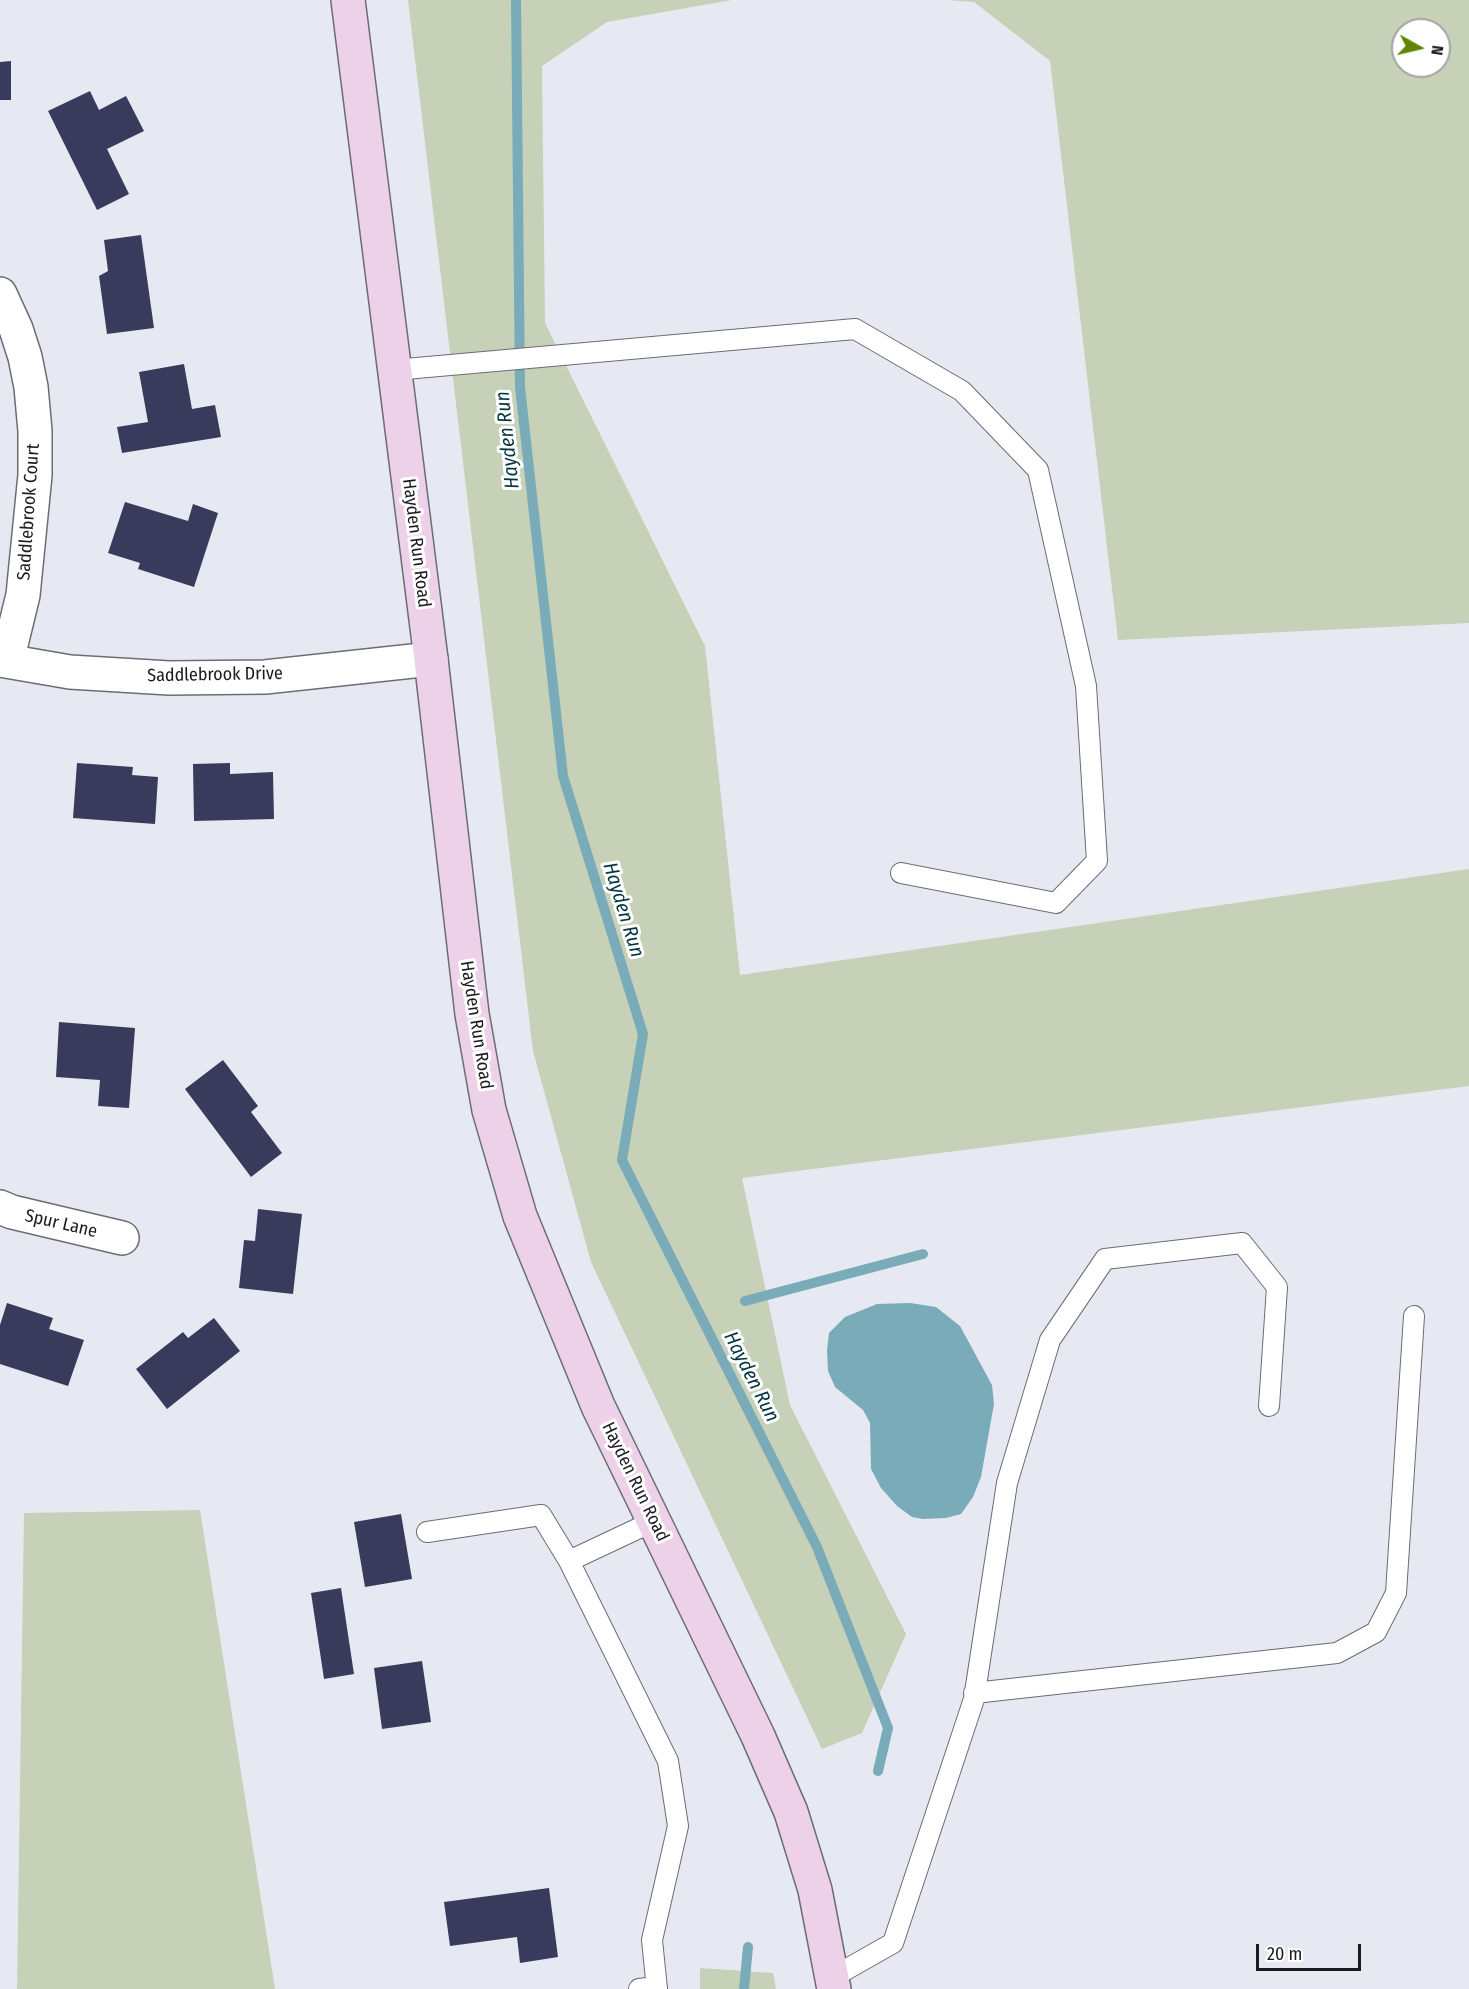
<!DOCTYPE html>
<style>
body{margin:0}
#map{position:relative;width:1469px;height:1989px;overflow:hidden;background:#e7e9f2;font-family:"Fira Sans Condensed",sans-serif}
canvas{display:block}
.north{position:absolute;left:1391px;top:18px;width:60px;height:60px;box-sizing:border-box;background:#fff;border:2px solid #a4a4a5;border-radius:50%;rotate:98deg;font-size:16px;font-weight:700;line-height:24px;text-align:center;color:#1b1b1e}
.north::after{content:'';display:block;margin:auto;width:21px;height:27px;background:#618402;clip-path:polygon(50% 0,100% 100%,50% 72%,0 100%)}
.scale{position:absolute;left:1256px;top:1944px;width:105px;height:27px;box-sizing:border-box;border:3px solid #1b1b1e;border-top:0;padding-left:8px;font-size:18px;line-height:21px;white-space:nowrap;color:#1b1b1e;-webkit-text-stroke:4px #fff;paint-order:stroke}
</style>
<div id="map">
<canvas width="1469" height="1989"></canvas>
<div class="north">N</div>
<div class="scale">20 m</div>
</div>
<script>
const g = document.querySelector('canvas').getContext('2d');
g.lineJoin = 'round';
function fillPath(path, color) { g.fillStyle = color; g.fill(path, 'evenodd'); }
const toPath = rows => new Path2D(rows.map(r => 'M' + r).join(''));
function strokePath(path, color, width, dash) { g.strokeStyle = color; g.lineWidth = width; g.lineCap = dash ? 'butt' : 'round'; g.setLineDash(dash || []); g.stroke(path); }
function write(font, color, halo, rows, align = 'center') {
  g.font = font + ' "Fira Sans Condensed",sans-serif'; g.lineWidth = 6; g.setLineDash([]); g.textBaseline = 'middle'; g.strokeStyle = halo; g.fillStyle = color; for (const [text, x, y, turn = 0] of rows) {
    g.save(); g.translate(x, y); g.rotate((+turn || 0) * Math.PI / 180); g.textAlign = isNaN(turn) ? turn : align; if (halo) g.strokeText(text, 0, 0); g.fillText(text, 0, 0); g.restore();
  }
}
fillPath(toPath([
 [408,0,732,0,607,22,542,66,545,323,705,646,740,975,1469,869,1469,1086,742,1178,790,1405,906,1634,862,1733,822,1749,591,1262,533,1051],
 [947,0,1469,0,1469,623,1118,640,1050,61,974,2],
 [1403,30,1439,30,1439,66,1403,66],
 [200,1510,275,1989,17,1989,24,1513],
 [700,1968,773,1973,776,1989,700,1989]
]), '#c6d1b7');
fillPath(toPath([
 [910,1303,936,1307,960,1326,992,1385,994,1404,981,1477,973,1497,961,1514,946,1518,923,1519,912,1517,897,1506,881,1488,871,1469,870,1423,863,1410,835,1387,828,1371,827,1350,829,1333,845,1317,877,1304]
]), '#79abb9');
strokePath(toPath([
 [516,0,520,387,563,776,643,1034,622,1160,817,1547,888,1728,878,1771],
 [745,1301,923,1254],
 [744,1989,748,1947]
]), '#79abb9', 10);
fillPath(toPath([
 [11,61,11,100,0,100,0,62],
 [90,91,99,110,126,96,144,131,107,149,129,194,97,210,48,111],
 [141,235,154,328,107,334,99,276,108,271,104,240],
 [184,364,192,409,215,405,221,437,122,453,117,427,148,422,139,372],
 [125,502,188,521,193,504,218,513,194,587,138,569,140,563,108,553],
 [77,763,133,767,132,775,158,777,155,824,73,818],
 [230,763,230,774,273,772,274,819,194,821,193,764],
 [59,1022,135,1028,129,1108,98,1106,100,1080,56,1077],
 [223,1060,258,1106,251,1112,282,1153,251,1177,185,1089],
 [258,1209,302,1214,293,1294,239,1288,244,1240,255,1241],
 [7,1303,53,1318,49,1329,84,1340,68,1386,0,1364,0,1325],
 [214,1318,240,1351,167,1409,136,1369,183,1332,188,1338],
 [401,1514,412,1579,365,1587,354,1522],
 [341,1588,354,1674,324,1679,311,1593],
 [422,1661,431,1722,382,1729,374,1668],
 [549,1888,558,1957,520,1963,517,1937,450,1946,444,1902]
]), '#393b5d');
const lane = toPath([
 [394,370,855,329,962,391,1038,470,1086,686,1097,861,1056,903,901,873],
 [654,1521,569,1561,668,1761,678,1826,652,1940,657,1989],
 [427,1532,541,1515,569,1561],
 [974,1693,1337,1653,1376,1632,1396,1593,1414,1316],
 [833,1977,893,1943,974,1699,1007,1483,1050,1340,1105,1259,1242,1243,1277,1287,1269,1406],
 [639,1989,657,1987]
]);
const street = toPath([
 [0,294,16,329,25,357,31,387,35,431,35,475,23,595,7,661],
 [0,660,70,672,169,678,265,677,431,659],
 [0,1207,12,1212,122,1238]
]);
const secondary = toPath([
 [348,0,431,659,472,1014,489,1110,520,1216,598,1406,758,1736,791,1812,815,1890,834,1989]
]);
strokePath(lane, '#6b6c74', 22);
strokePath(street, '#6b6c74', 36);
strokePath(secondary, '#6b6c74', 36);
strokePath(lane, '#fff', 20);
strokePath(street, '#fff', 33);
strokePath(secondary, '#ecd1e9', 33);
write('18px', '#1b1b1e', '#fff', [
 ["Saddlebrook Court",29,512,-86],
 ["Hayden Run Road",416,543,83],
 ["Saddlebrook Drive",215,675,-1],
 ["Hayden Run Road",476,1025,81],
 ["Spur Lane",61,1224,13],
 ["Hayden Run Road",635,1482,64]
]);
write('italic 20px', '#033540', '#fff', [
 ["Hayden Run",508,440,-96],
 ["Hayden Run",623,910,73],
 ["Hayden Run",751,1377,63]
]);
</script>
